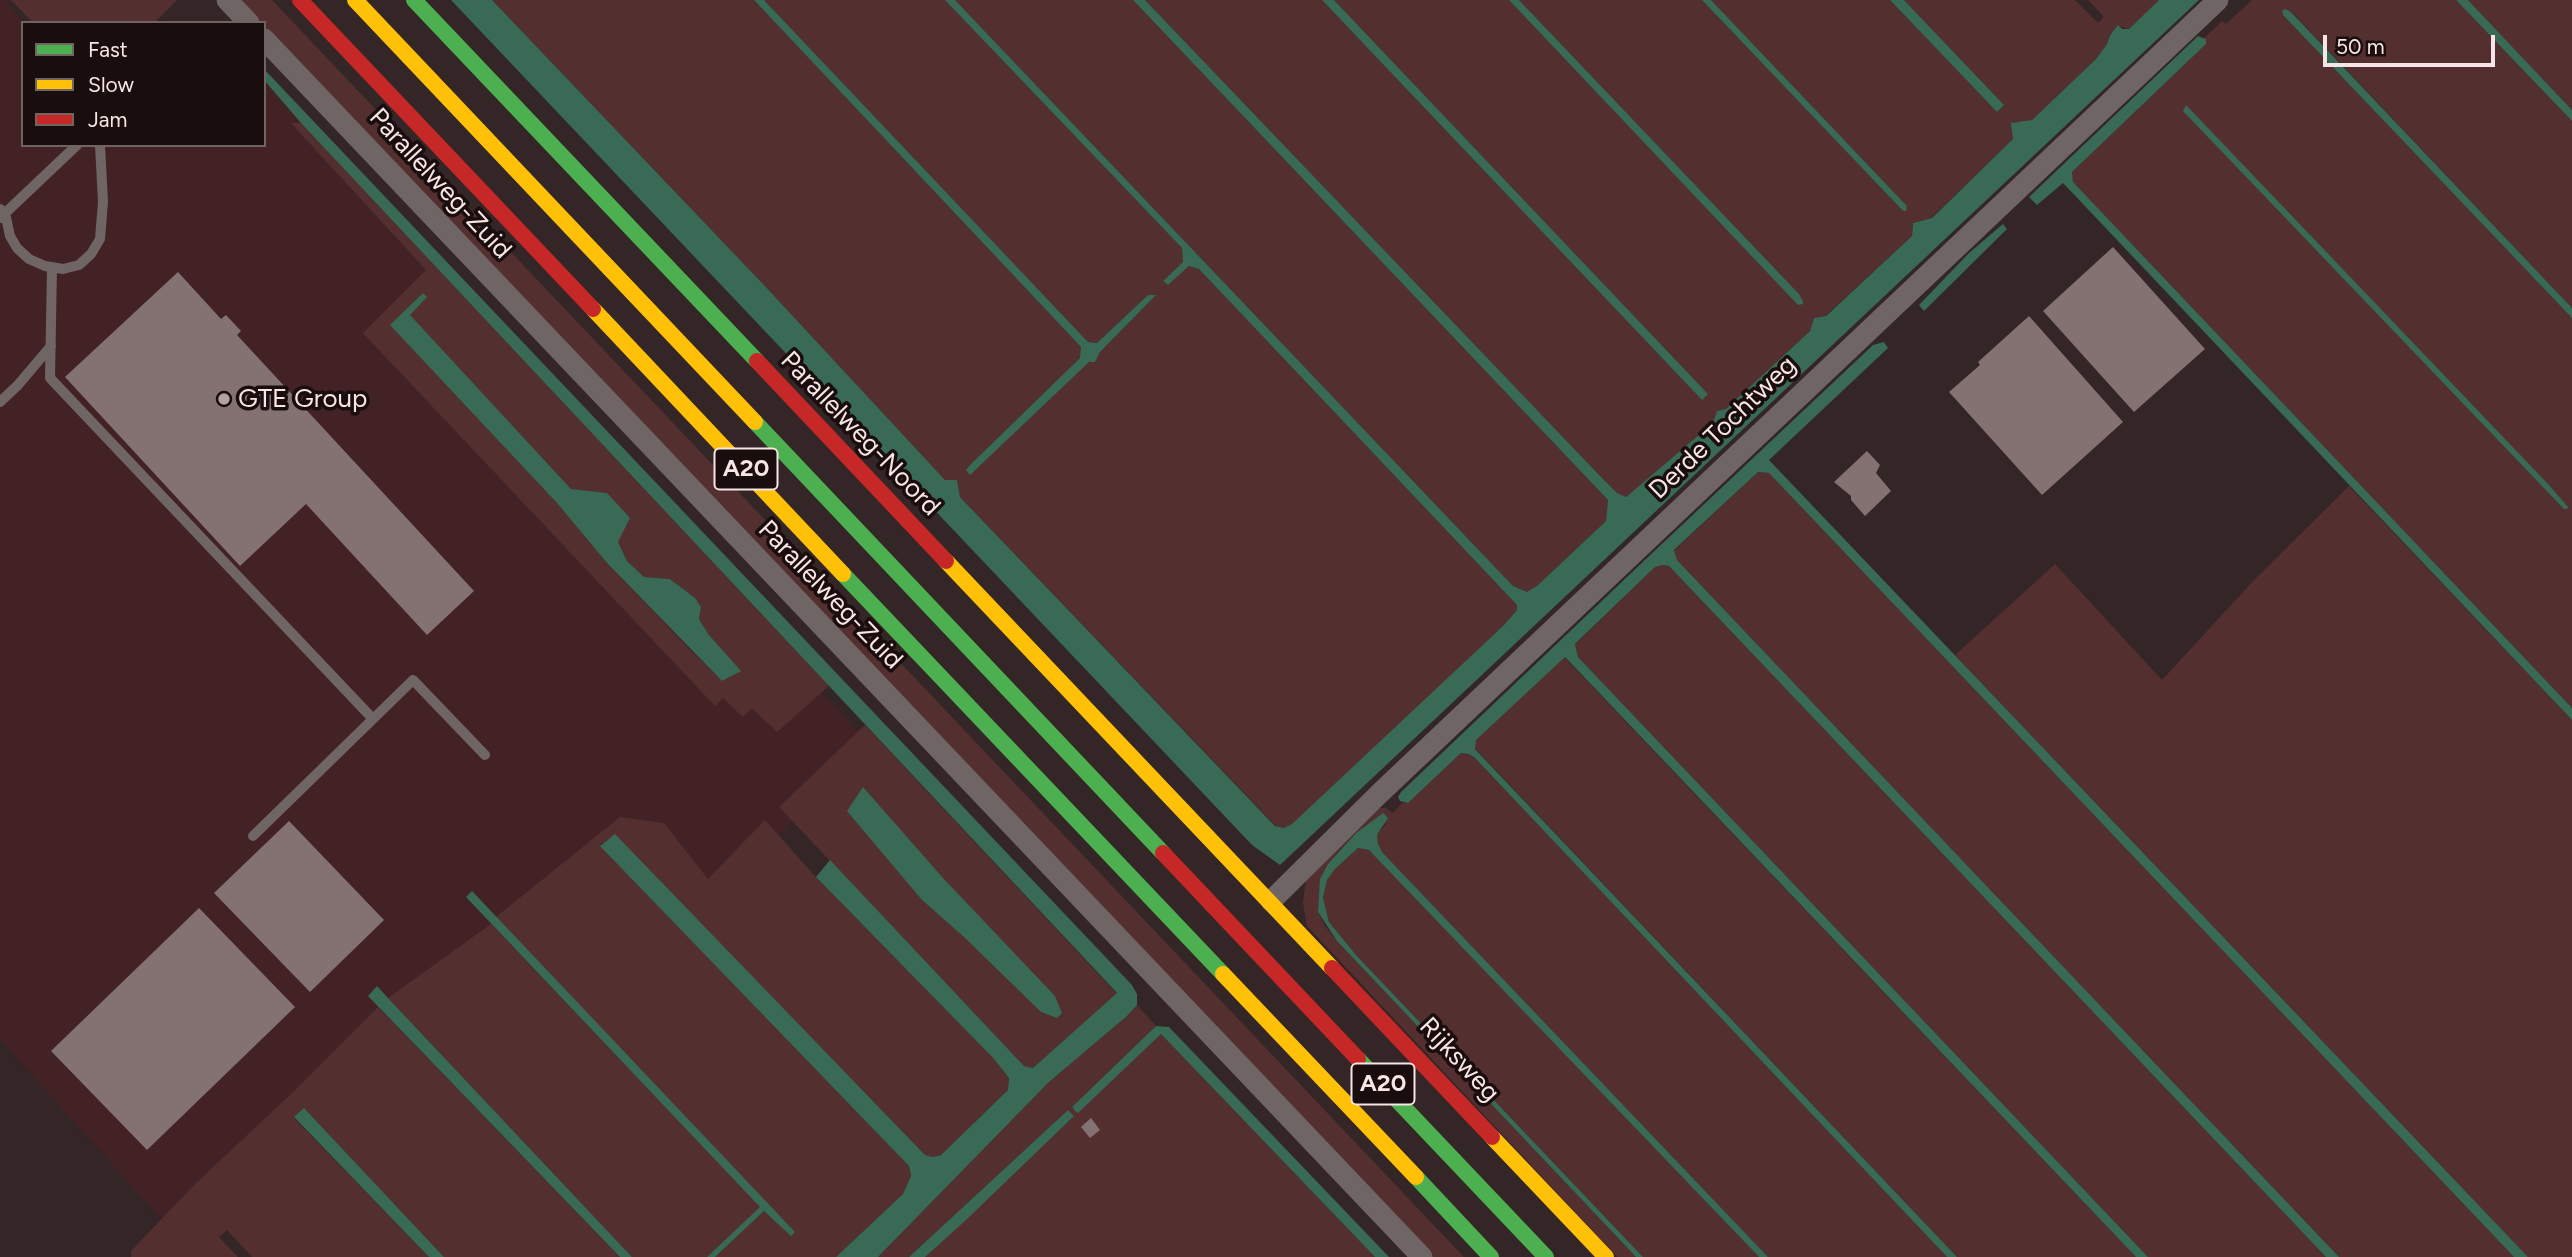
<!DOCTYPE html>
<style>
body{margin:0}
#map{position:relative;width:2572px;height:1257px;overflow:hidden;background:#342526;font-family:Figtree,sans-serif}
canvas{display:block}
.legend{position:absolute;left:21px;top:21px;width:245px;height:126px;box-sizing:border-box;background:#190d0d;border:2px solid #726363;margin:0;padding:9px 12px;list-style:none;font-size:21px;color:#f8e5e5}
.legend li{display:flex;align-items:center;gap:14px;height:35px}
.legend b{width:35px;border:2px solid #726363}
.scale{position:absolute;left:2323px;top:35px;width:172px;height:32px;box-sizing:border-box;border:4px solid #f8e5e5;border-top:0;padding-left:9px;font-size:21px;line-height:24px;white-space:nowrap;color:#f8e5e5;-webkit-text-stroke:5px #190d0d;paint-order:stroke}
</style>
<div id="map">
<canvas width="2572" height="1257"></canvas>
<ul class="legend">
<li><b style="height:9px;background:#4caf50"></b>Fast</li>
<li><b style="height:9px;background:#ffc107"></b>Slow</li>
<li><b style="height:9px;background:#c62828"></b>Jam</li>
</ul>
<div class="scale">50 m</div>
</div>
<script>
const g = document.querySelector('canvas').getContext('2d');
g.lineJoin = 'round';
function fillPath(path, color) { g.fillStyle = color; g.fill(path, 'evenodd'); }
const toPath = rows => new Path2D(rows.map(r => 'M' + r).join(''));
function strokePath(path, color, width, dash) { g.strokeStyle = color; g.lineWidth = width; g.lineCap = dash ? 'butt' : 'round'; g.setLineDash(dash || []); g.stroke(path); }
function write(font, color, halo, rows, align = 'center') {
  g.font = font + ' Figtree,sans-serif'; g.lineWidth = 7; g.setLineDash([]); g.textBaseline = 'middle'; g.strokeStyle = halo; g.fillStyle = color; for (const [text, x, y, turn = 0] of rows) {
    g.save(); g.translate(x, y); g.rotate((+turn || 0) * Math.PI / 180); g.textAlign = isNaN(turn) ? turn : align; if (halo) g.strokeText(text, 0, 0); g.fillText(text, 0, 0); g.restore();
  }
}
fillPath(toPath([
 [0,0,6,0,23,23,23,145,264,145,264,81,449,271,807,678,869,743,706,910,618,825,171,1230,0,1039]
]), '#422224');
fillPath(toPath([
 [11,0,177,0,154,23,33,23],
 [240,0,272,0,1464,1257,1432,1257,264,26,264,23,261,23],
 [492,0,754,0,1081,347,1081,357,972,463,1089,362,1095,362,1100,352,1156,295,1148,295,1097,343,1088,342,764,0,945,0,1182,248,1183,262,1163,281,1168,285,1189,266,1199,269,1517,605,1517,610,1504,625,1292,825,1284,828,1276,826,960,497,957,480,945,480,764,285],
 [955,0,1133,0,1608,500,1606,521,1538,585,1527,592,1513,586],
 [1145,0,1322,0,1702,400,1708,394,1334,0,1509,0,1799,305,1803,301,1799,294,1519,0,1702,0,1903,211,1907,206,1711,0,1890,0,1997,112,2004,105,1904,0,2075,0,2098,23,2104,17,2088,0,2159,0,2129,29,2118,26,2110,34,2107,44,2096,59,2032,120,2019,123,2014,121,2014,139,1931,218,1913,223,1912,236,1825,316,1814,318,1810,331,1726,409,1717,411,1713,423,1626,497,1617,493,1603,479],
 [2252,0,2456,0,2572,121,2572,308,2292,12,2282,11,2283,15,2572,318,2572,708,2073,182,2072,172,2206,44,2204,38,2222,21,2226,24],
 [2468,0,2572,0,2572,110],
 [291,123,301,123,829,686,777,732,752,708,743,717,723,698,715,706,363,333,426,270],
 [423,293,426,297,409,315,571,489,618,542,627,561,644,577,671,579,701,607,699,618,709,635,740,671,722,681,689,649,607,563,557,503,391,325],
 [1758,472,1769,473,2514,1257,2339,1257,1677,560,1674,551],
 [2349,486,2572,720,2572,1257,2528,1257,1955,655,2055,564,2162,680,2254,580],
 [1662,565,1669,566,2326,1257,2148,1257,1578,657,1575,645,1655,567],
 [1564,657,2136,1257,1957,1257,1475,748,1475,740],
 [865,725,1117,994,1033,1068,1024,1066,779,807],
 [863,788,1062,1013,1057,1018,922,900],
 [1461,753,1469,754,1475,758,1947,1257,1768,1257,1382,852,1378,844,1377,835,1387,823,1356,833,1328,864,1318,912,1325,926,1337,941,1636,1257,1617,1257,1307,926,1303,903,1306,879,1380,808,1386,808,1393,813,1402,803,1408,803],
 [620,817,664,823,708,879,765,820,816,877,994,1059,1009,1078,1008,1090,941,1155,933,1157,925,1155,615,835,600,845,909,1166,911,1176,903,1194,836,1257,715,1257,764,1211,791,1235,496,917],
 [1358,848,1369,850,1377,857,1759,1257,1643,1257,1356,955,1329,922,1323,898,1327,880,1335,869],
 [491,924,761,1207,707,1257,632,1257,388,998],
 [1137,1005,1156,1026,1072,1107,1075,1111,1078,1112,1161,1034,1375,1257,925,1257,1074,1116,1068,1110,909,1257,878,1257,1049,1082,1127,1016],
 [378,1007,620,1257,444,1257,304,1108,294,1118,429,1257,252,1257,227,1230,219,1237,238,1257,131,1257,131,1251,194,1185,291,1094]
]), '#532f30');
fillPath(toPath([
 [451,0,492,0,764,285,945,480,957,480,960,497,1275,826,1284,828,1292,824,1504,625,1517,610,1517,605,1199,269,1189,266,1168,285,1163,281,1183,262,1182,248,945,0,955,0,1513,586,1527,592,1538,585,1606,521,1608,500,1133,0,1145,0,1603,479,1617,493,1626,497,1713,423,1717,411,1726,409,1810,331,1814,318,1826,316,1912,236,1913,223,1932,218,2013,139,2011,123,2032,120,2096,59,2107,44,2110,35,2118,25,2122,29,2129,29,2159,0,2199,0,1280,865,1252,845],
 [754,0,764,0,1088,342,1097,343,1148,295,1156,295,1100,352,1095,362,1089,362,970,475,966,470,972,463,1080,358,1081,347],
 [1322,0,1334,0,1708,394,1702,400],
 [1509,0,1519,0,1799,294,1803,301,1803,304,1798,305],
 [1702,0,1711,0,1907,206,1906,211,1903,211],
 [1890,0,1904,0,2004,105,1997,112],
 [2456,0,2468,0,2572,110,2572,121],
 [2285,9,2291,12,2572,308,2572,318,2283,15,2282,11],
 [2198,36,2206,39,2206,44,2072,172,2073,182,2572,708,2572,720,2063,183,2037,205,2029,197],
 [264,69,1132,985,1137,994,1137,1005,1127,1016,1049,1082,878,1257,836,1257,903,1194,911,1176,909,1166,600,846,615,834,925,1155,933,1157,941,1155,1008,1090,1009,1078,994,1059,816,877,830,860,1024,1066,1033,1068,1117,993,301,123,264,80],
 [2186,105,2548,484,2568,507,2567,509,2564,509,2183,111],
 [2003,224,2007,229,1924,311,1919,305,1969,253],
 [423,293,427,297,410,315,571,489,607,493,630,518,618,542,627,561,644,577,670,579,695,598,701,607,699,619,709,635,741,671,722,681,607,563,557,503,390,325],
 [1884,342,1888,348,1769,460,2528,1257,2514,1257,1769,473,1758,472,1674,550,1677,560,2339,1257,2326,1257,1669,566,1662,565,1655,567,1575,644,1578,657,2148,1257,2136,1257,1565,657,1476,740,1475,749,1957,1257,1947,1257,1475,758,1469,754,1461,753,1408,803,1400,801,1398,797,1401,792,1647,558,1873,345],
 [863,787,943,878,1055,996,1062,1013,1057,1018,1041,1012,964,937,922,900,847,811],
 [1383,813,1388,818,1377,835,1378,844,1382,852,1768,1257,1759,1257,1369,850,1358,848,1335,869,1327,880,1323,898,1329,922,1356,955,1643,1257,1636,1257,1337,941,1318,912,1320,879,1328,864,1356,833],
 [472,891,795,1232,791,1236,764,1211,715,1257,707,1257,760,1207,466,897],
 [377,986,388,998,632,1257,620,1257,368,996],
 [1156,1026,1169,1027,1389,1257,1375,1257,1161,1034,1078,1113,1075,1111,1072,1107],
 [304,1108,444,1257,429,1257,294,1117],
 [1068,1110,1074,1116,966,1220,925,1257,909,1257]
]), '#386a55');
fillPath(toPath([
 [2113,247,2205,349,2134,412,2043,311],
 [178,272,221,319,226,315,241,331,237,335,474,591,427,635,306,504,240,566,65,377],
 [2029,316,2123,422,2042,495,1949,392,1980,365,1978,362],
 [1867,451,1880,465,1876,473,1891,491,1865,516,1851,500,1851,496,1834,482],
 [289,821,384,920,310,992,214,893],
 [199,908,295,1007,147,1150,51,1051],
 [1091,1118,1100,1130,1090,1138,1081,1127]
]), '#847273');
strokePath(toPath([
 [0,209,5,213,10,236,17,248,29,259,45,266,63,269,79,265,91,254,100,239,103,202,100,145],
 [0,218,77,145],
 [52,267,50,378,373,719,413,680,485,755],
 [0,402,18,385,51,346],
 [253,836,373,719]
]), '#706565', 10);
strokePath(toPath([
 [227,0,249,23],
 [264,39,1422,1257],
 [1271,901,1380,793,2218,0]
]), '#706565', 21);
strokePath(toPath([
 [414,0,757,361],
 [755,422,1163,853],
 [843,574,1223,974],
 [1358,1059,1546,1257],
 [1416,1177,1491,1257]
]), '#4caf50', 16);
strokePath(toPath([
 [355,0,755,422],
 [593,309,843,574],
 [946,561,1332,968],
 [1223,974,1416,1177],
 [1492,1137,1606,1257]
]), '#ffc107', 16);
strokePath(toPath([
 [300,0,593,309],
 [757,361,946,561],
 [1163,853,1358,1059],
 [1332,968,1492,1137]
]), '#c62828', 16);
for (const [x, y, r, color] of [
 [224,399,7,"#b3a2a2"]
]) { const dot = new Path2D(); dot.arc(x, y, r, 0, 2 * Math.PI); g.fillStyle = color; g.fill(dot); strokePath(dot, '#190d0d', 2.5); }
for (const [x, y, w] of [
 [746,469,63],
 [1383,1084,63]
]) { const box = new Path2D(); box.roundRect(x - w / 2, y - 20.5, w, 41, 5); g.fillStyle = '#190d0d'; g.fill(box); strokePath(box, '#f8e5e5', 2); }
write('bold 24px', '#f8e5e5', null, [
 ["A20",746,469],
 ["A20",1383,1084]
]);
write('26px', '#f8e5e5', '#190d0d', [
 ["Parallelweg-Zuid",440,184,47],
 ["Derde Tochtweg",1723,428,-44],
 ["Parallelweg-Noord",860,434,46],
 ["Parallelweg-Zuid",830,595,46],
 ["Rijksweg",1459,1060,47]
]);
write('26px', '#f8e5e5', '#190d0d', [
 ["GTE Group",238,399]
], 'left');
</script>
